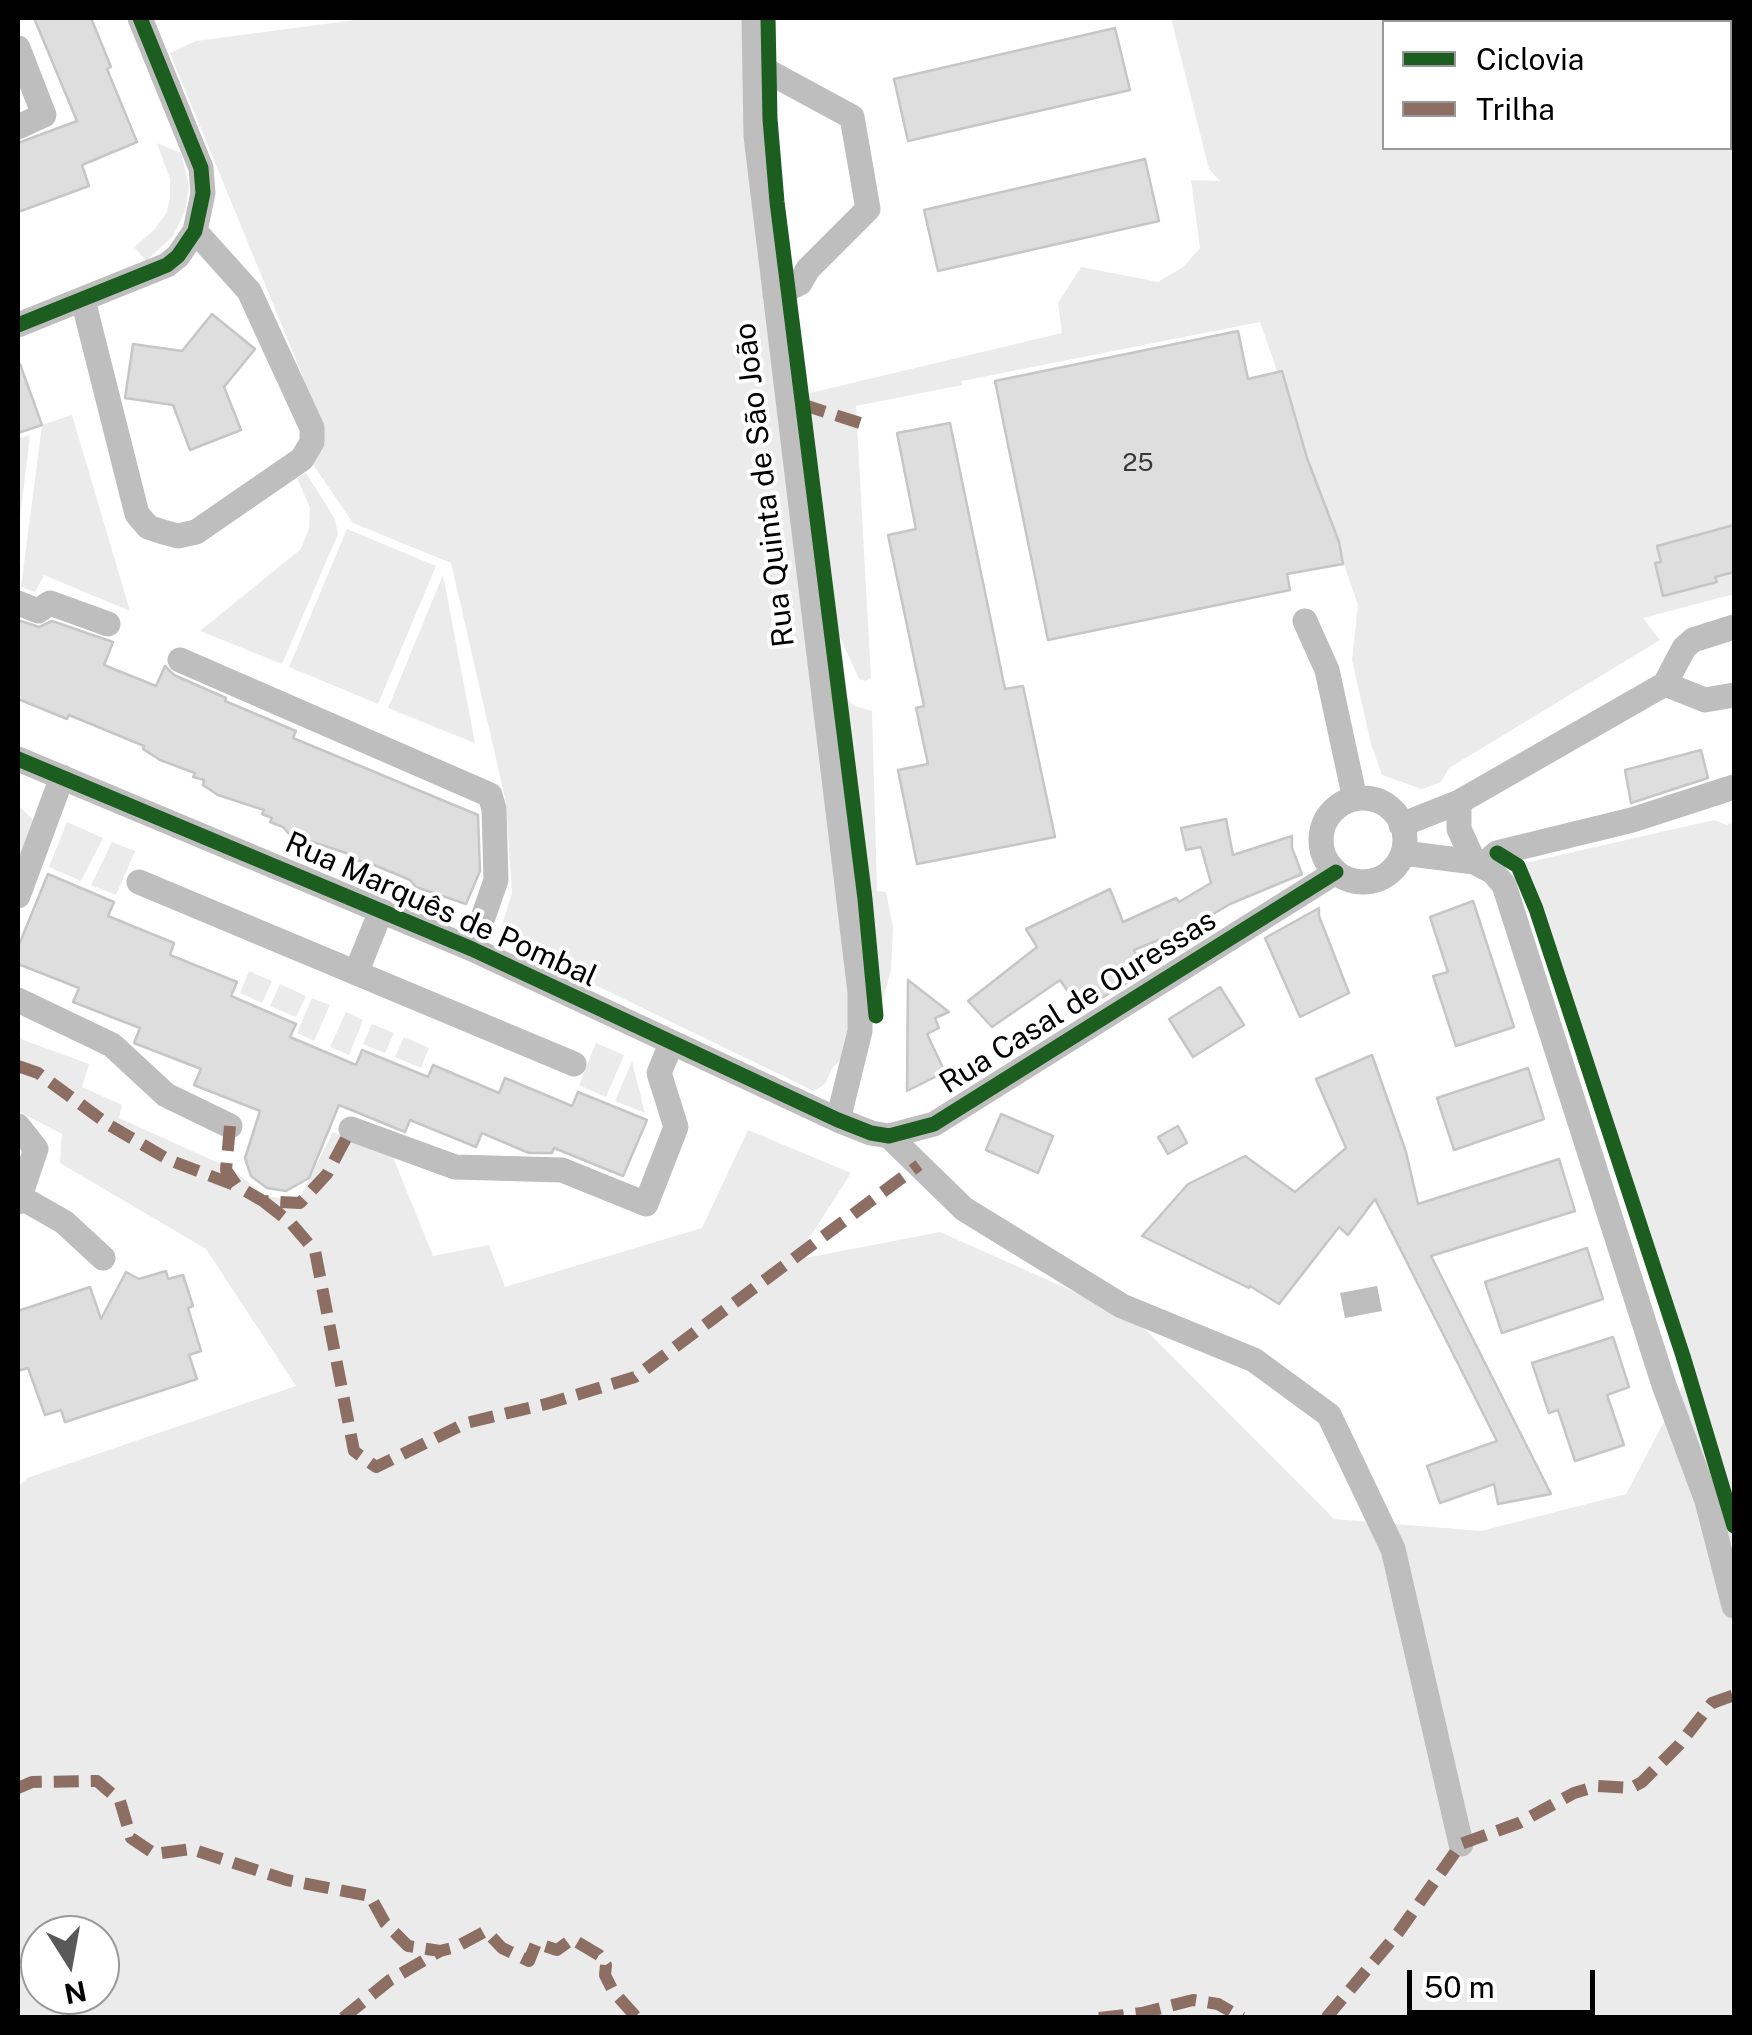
<!DOCTYPE html>
<meta charset="utf-8">
<style>
body{margin:0}
#map{position:relative;width:1752px;height:2035px;overflow:hidden;background:#fff;font-family:"Public Sans",sans-serif}
canvas{display:block}
.frame{position:absolute;inset:0;border:20px solid #000;pointer-events:none}
.legend{position:absolute;left:1382px;top:20px;width:350px;height:130px;box-sizing:border-box;background:#fff;border:2px solid #999;margin:0;padding:12px 18px;list-style:none;font-size:30px;color:#000}
.legend li{display:flex;align-items:center;gap:20px;height:50px}
.legend b{width:50px;border:2px solid #999}
.north{position:absolute;left:20px;top:1915px;width:100px;height:100px;box-sizing:border-box;background:#fff;border:2px solid #999;border-radius:50%;rotate:169deg;font-size:28px;font-weight:700;line-height:40px;text-align:center;color:#000}
.north::after{content:'';display:block;margin:auto;width:35px;height:45px;background:#595959;clip-path:polygon(50% 0,100% 100%,50% 72%,0 100%)}
.scale{position:absolute;left:1407px;top:1970px;width:188px;height:45px;box-sizing:border-box;border:5px solid #000;border-top:0;padding-left:12px;font-size:30px;line-height:35px;white-space:nowrap;color:#000;-webkit-text-stroke:8px #fff;paint-order:stroke}
</style>
<div id="map">
<canvas width="1752" height="2035"></canvas>
<div class="frame"></div>
<ul class="legend">
<li><b style="height:12px;background:#1b5e20"></b>Ciclovia</li>
<li><b style="height:12px;background:#8d6e63"></b>Trilha</li>
</ul>
<div class="north">N</div>
<div class="scale">50 m</div>
</div>
<script>
const g = document.querySelector('canvas').getContext('2d');
g.lineJoin = 'round';
function fillPath(path, color) { g.fillStyle = color; g.fill(path, 'evenodd'); }
const toPath = rows => new Path2D(rows.map(r => 'M' + r).join(''));
function strokePath(path, color, width, dash) { g.strokeStyle = color; g.lineWidth = width; g.lineCap = dash ? 'butt' : 'round'; g.setLineDash(dash || []); g.stroke(path); }
function write(font, color, halo, rows, align = 'center') {
  g.font = font + ' "Public Sans",sans-serif'; g.lineWidth = 8; g.setLineDash([]); g.textBaseline = 'middle'; g.strokeStyle = halo; g.fillStyle = color; for (const [text, x, y, turn = 0] of rows) {
    g.save(); g.translate(x, y); g.rotate((+turn || 0) * Math.PI / 180); g.textAlign = isNaN(turn) ? turn : align; if (halo) g.strokeText(text, 0, 0); g.fillText(text, 0, 0); g.restore();
  }
}
fillPath(toPath([
 [370,18,747,18,853,1008,847,1054,832,1068,825,1084,814,1091,498,938,512,893,506,802,451,563,353,523,312,463,321,447,301,372,170,53,196,41],
 [1171,18,1734,18,1734,594,1643,618,1660,640,1449,768,1441,782,1422,789,1382,775,1371,744,1352,660,1358,605,1260,322,962,381,962,385,856,406,871,678,865,681,859,679,834,624,804,398,810,393,1062,333,1058,303,1081,267,1158,282,1183,267,1200,248,1191,180,1220,181,1209,169],
 [1384,22,1730,22,1730,148,1384,148],
 [157,143,181,153,189,186,185,212,173,236,146,261,134,247,154,230,167,212,170,198,170,179],
 [72,415,130,611,44,575,35,592,21,587,42,425],
 [30,435,18,535,18,439],
 [306,473,335,519,338,534,282,664,200,631,301,549,309,529,310,508,297,478],
 [347,529,436,566,378,704,289,667],
 [443,575,475,743,388,708],
 [841,693,854,706,872,711,877,891,886,892,893,927,891,971,878,1015,870,919],
 [18,805,34,821,18,861],
 [1714,820,1727,825,1734,822,1734,2017,18,2017,18,1488,27,1478,296,1386,206,1249,60,1163,62,1134,18,1111,18,1038,89,1064,82,1087,122,1105,119,1118,232,1169,264,1195,281,1199,300,1197,333,1132,393,1157,433,1256,489,1245,505,1287,702,1228,748,1130,851,1173,795,1260,940,1232,1077,1293,1122,1306,1334,1519,1481,1531,1626,1494,1694,1365,1546,926,1521,864],
 [40,1935,100,1935,100,1995,40,1995],
 [67,822,103,838,81,881,49,867],
 [112,842,135,851,116,895,91,885],
 [249,971,272,981,262,1003,240,993],
 [280,984,306,996,296,1017,270,1006],
 [312,998,330,1005,314,1041,297,1033],
 [346,1012,363,1020,349,1055,330,1047],
 [372,1024,394,1033,385,1053,363,1044],
 [404,1037,429,1048,421,1068,395,1057],
 [596,1043,624,1055,606,1097,579,1085],
 [632,1061,645,1113,615,1101]
]), '#ebebeb');
fillPath(toPath([
 [1377,1286,1382,1311,1345,1318,1340,1293]
]), '#bdbdbd');
const building = toPath([
 [34,18,91,18,111,67,107,69,137,142,82,165,89,186,18,212,18,143,77,121,34,18],
 [1115,28,1130,90,908,141,894,79,1115,28],
 [1145,159,1159,221,938,271,924,210,1145,159],
 [212,314,255,349,224,387,241,430,190,450,173,405,125,398,133,344,182,351,212,314],
 [1238,331,1248,379,1282,371,1307,458,1339,542,1343,564,1287,574,1290,590,1048,640,995,381,1238,331],
 [20,364,42,425,18,433,18,365,20,364],
 [950,423,1005,689,1023,686,1055,837,917,864,898,770,928,764,916,708,924,706,888,535,916,529,897,433,950,423],
 [1734,525,1734,572,1715,577,1717,582,1663,596,1655,563,1661,562,1657,546,1734,525],
 [18,620,39,627,52,621,113,642,104,665,156,686,165,666,174,675,226,698,225,701,296,731,293,738,478,815,480,871,466,904,416,887,410,880,367,862,352,860,346,853,289,834,283,827,270,822,272,818,262,814,264,810,218,795,203,785,204,780,193,777,195,773,160,760,143,749,144,746,69,715,67,719,18,699,18,620],
 [1701,750,1708,778,1631,803,1625,770,1701,750],
 [1226,819,1233,855,1292,836,1292,848,1302,874,1230,904,1193,926,1134,950,1144,973,1081,1010,1060,980,992,1027,968,1001,1037,947,1026,929,1110,889,1123,922,1176,898,1179,902,1211,883,1201,847,1186,850,1181,828,1226,819],
 [48,874,114,902,108,916,174,943,170,955,237,982,231,996,296,1024,290,1037,356,1065,362,1050,428,1077,433,1065,499,1093,505,1078,572,1106,578,1092,647,1120,623,1176,554,1148,552,1153,529,1153,482,1133,476,1147,410,1120,405,1132,339,1105,309,1178,286,1191,267,1188,251,1176,245,1158,260,1111,194,1085,201,1069,134,1043,140,1028,73,1002,79,988,18,964,18,947,48,874],
 [1473,901,1514,1027,1456,1046,1433,976,1448,972,1430,917,1473,901],
 [1319,908,1319,916,1349,993,1300,1017,1265,938,1319,908],
 [908,980,949,1012,935,1018,939,1028,927,1034,945,1072,907,1091,908,980],
 [1220,987,1244,1025,1193,1057,1169,1019,1220,987],
 [1372,1055,1406,1152,1418,1204,1559,1159,1575,1211,1431,1256,1551,1494,1498,1504,1494,1484,1440,1503,1427,1466,1497,1441,1375,1199,1348,1235,1339,1227,1279,1304,1250,1286,1249,1288,1142,1236,1188,1184,1245,1156,1295,1192,1346,1148,1316,1079,1372,1055],
 [1528,1068,1544,1119,1454,1150,1437,1098,1528,1068],
 [1001,1114,1053,1136,1038,1173,986,1150,1001,1114],
 [1178,1126,1187,1143,1168,1154,1158,1137,1178,1126],
 [1587,1248,1603,1299,1502,1333,1485,1282,1587,1248],
 [166,1271,168,1279,183,1275,193,1306,188,1308,201,1351,189,1355,197,1379,65,1422,61,1410,45,1415,28,1368,18,1371,18,1311,90,1287,101,1319,126,1272,139,1279,166,1271],
 [1613,1337,1629,1387,1607,1395,1624,1445,1575,1461,1558,1410,1549,1413,1532,1363,1613,1337]
]);
fillPath(building, '#dedede');
strokePath(building, '#c6c6c6', 2.5);
strokePath(toPath([
 [754,18,756,136,860,992,860,1031,838,1120],
 [18,48,44,115,18,127],
 [756,65,852,117,868,209,808,269,800,283,775,295],
 [83,300,137,514,148,527,163,532,178,536,196,532,302,459,312,442,312,428,249,291,195,231],
 [18,325,167,265,178,256,195,231,203,193,201,168,140,18],
 [18,603,38,611,50,603,108,624],
 [1305,621,1327,670,1355,799],
 [180,660,490,795,494,809,496,880,472,949],
 [1665,684,1705,700,1734,695],
 [18,759,472,949,838,1120,871,1133,889,1136,934,1124,1336,872],
 '1321 840a42 42 0 1 1 84 0a42 42 0 1 1-84 0Z',
 [1459,802,1459,829,1474,862],
 [1401,825,1459,802,1665,684,1684,648,1693,640,1734,627],
 [1403,853,1474,862,1493,872,1504,885,1664,1385,1707,1501,1734,1606],
 [1483,865,1497,853,1632,820,1734,787],
 [139,882,574,1064],
 [18,896,62,777],
 [356,973,381,911],
 [18,1000,112,1045,166,1095,230,1126],
 [18,1126,36,1149,18,1202],
 [351,1129,455,1167,562,1170,646,1204,676,1127,659,1073,671,1044],
 [889,1136,964,1209,1122,1306,1254,1360,1329,1415,1393,1549,1461,1844],
 [20,1197,64,1222,103,1258]
]), '#bebebe', 25);
strokePath(toPath([
 [801,404,866,425],
 [18,1066,38,1073,109,1125,169,1160,237,1186],
 [230,1126,226,1170,237,1186,263,1201,300,1203,327,1174,351,1129],
 [263,1201,291,1223,315,1251,354,1451,376,1467,466,1423,546,1404,635,1377,919,1165],
 [18,1788,32,1782,97,1781,120,1801,131,1838,155,1854,191,1849,287,1880,370,1896,385,1923,408,1946,440,1951,456,1947,486,1931,502,1948,529,1961,536,1943,557,1950,572,1939,599,1955,606,1965,605,1975,613,1991,637,2018],
 [343,2018,390,1980,440,1951],
 [1099,2018,1142,2013,1193,2000,1218,2004,1242,2018],
 [1326,2018,1398,1933,1461,1844,1519,1823,1574,1793,1597,1786,1631,1788,1642,1782,1679,1745,1712,1703,1734,1695]
]), '#8d6e63', 12, [25, 12]);
strokePath(toPath([
 [768,18,770,119,777,202,865,899,876,1016],
 [18,325,167,265,178,256,195,231,203,193,201,168,140,18],
 [18,759,472,949,838,1120,871,1133,889,1136,934,1124,1336,872],
 [1497,853,1518,866,1536,909,1683,1356,1734,1526]
]), '#1b5e20', 15);
write('25px', '#383838', null, [
 ["25",1138,463]
]);
write('30px', '#000', '#fff', [
 ["Rua Quinta de São João",765,485,-97],
 ["Rua Marquês de Pombal",441,910,24],
 ["Rua Casal de Ouressas",1078,1002,-32]
]);
</script>
